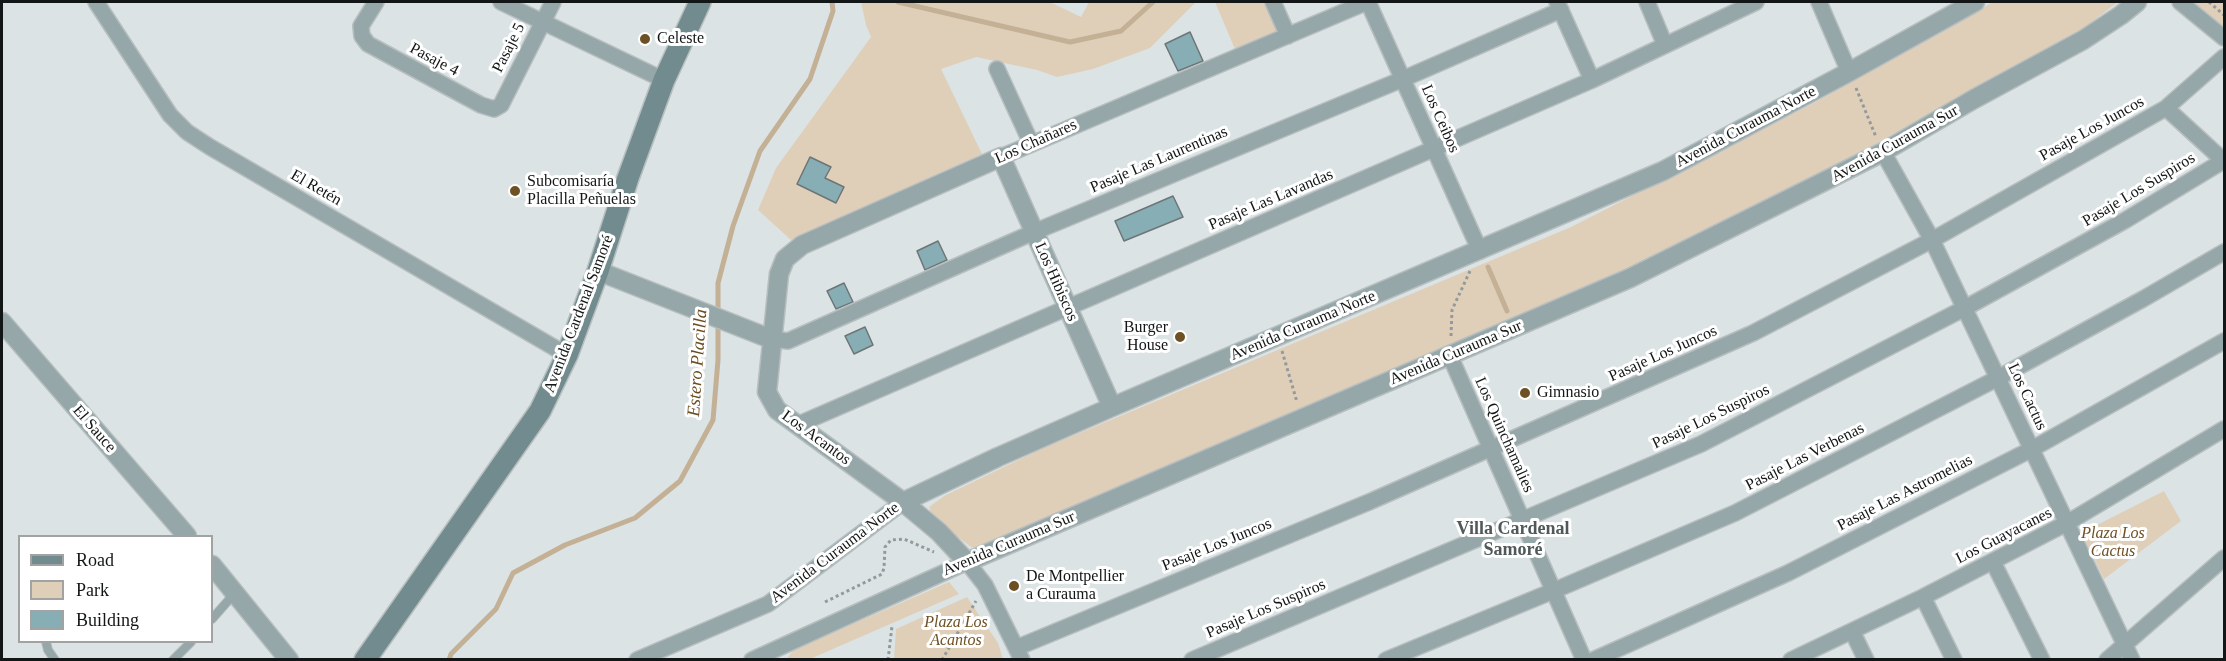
<!DOCTYPE html>
<meta charset="utf-8">
<style>
body{margin:0}
#map{position:relative;width:2226px;height:661px;overflow:hidden;background:#dbe3e4;font-family:"Times New Roman",serif}
canvas{display:block}
.frame{position:absolute;inset:0;border:3px solid #131616;pointer-events:none}
.legend{position:absolute;left:18px;top:535px;width:195px;height:108px;box-sizing:border-box;background:#fff;border:2px solid #a1a2a2;margin:0;padding:8px 10px;list-style:none;font-size:18px;color:#131616}
.legend li{display:flex;align-items:center;gap:12px;height:30px}
.legend b{width:30px;border:2px solid #a1a2a2}
</style>
<div id="map">
<canvas width="2226" height="661"></canvas>
<div class="frame"></div>
<ul class="legend">
<li><b style="height:8px;background:#728b8f"></b>Road</li>
<li><b style="height:16px;background:#e0cfb8"></b>Park</li>
<li><b style="height:16px;background:#86aeb4"></b>Building</li>
</ul>
</div>
<script>
const g = document.querySelector('canvas').getContext('2d');
g.lineJoin = 'round';
function fillPath(path, color) { g.fillStyle = color; g.fill(path, 'evenodd'); }
const toPath = rows => new Path2D(rows.map(r => 'M' + r).join(''));
function strokePath(path, color, width, dash) { g.strokeStyle = color; g.lineWidth = width; g.lineCap = dash ? 'butt' : 'round'; g.setLineDash(dash || []); g.stroke(path); }
function write(font, color, halo, rows, align = 'center') {
  g.font = font + ' "Times New Roman",serif'; g.lineWidth = 6; g.setLineDash([]); g.textBaseline = 'middle'; g.strokeStyle = halo; g.fillStyle = color; for (const [text, x, y, turn = 0] of rows) {
    g.save(); g.translate(x, y); g.rotate((+turn || 0) * Math.PI / 180); g.textAlign = isNaN(turn) ? turn : align; if (halo) g.strokeText(text, 0, 0); g.fillText(text, 0, 0); g.restore();
  }
}
fillPath(toPath([
 [861,2,1050,2,1081,17,1089,2,1196,2,1150,48,1093,69,1057,77,1037,70,976,57,941,69,982,154,791,240,758,210,776,168,871,37,866,25],
 [1215,2,1268,2,1282,35,1237,54],
 [1993,2,2118,2,2085,27,1823,173,1610,277,976,548,971,547,933,518,929,507,944,496,1039,450,1571,227,1814,103],
 [2192,2,2224,2,2224,27],
 [2164,491,2181,521,2104,579,2083,536,2085,531],
 [949,582,959,594,810,659,787,659,793,650],
 [967,597,998,643,1003,659,894,659,896,629]
]), '#e0cfb8');
strokePath(toPath([
 [898,2,1070,42,1121,31,1153,2],
 [1488,267,1507,311],
 [718,313,718,283,733,226,760,151,810,79,833,11,832,2],
 [449,660,451,654,496,609,513,573,565,545,635,518,680,481,713,420,718,360,718,322]
]), '#c4b095', 5);
const building = toPath([
 [1190,32,1203,61,1178,71,1165,44,1190,32],
 [810,157,831,167,825,178,844,187,836,203,797,184,810,157],
 [1173,196,1183,217,1124,241,1115,221,1173,196],
 [938,241,947,260,925,270,917,251,938,241],
 [844,283,853,302,836,309,827,291,844,283],
 [865,327,873,345,854,354,845,336,865,327]
]);
fillPath(building, '#86aeb4');
strokePath(building, '#6e7576', 1.5);
const service = toPath([
 [212,619,234,594],
 [46,642,48,650,55,660],
 [173,660,191,642]
]);
const minor = toPath([
 [96,2,170,115,187,132,210,147,567,355],
 [376,2,361,26,362,36,368,44,481,105,494,109,501,105,553,2],
 [501,2,664,80],
 [1273,2,1288,36],
 [1368,2,1480,251],
 [1557,2,1592,80],
 [1647,2,1665,45],
 [1819,2,1849,72],
 [2180,2,2224,38],
 [997,69,1031,143],
 [2166,108,2224,161],
 [1883,152,1932,240,2132,660],
 [1001,157,1367,2],
 [771,339,788,341,1034,232,1403,79,1561,10],
 [1450,356,1584,660],
 [797,425,1592,80,1756,2],
 [1993,562,2042,660],
 [1923,597,1954,660],
 [1852,631,1866,660],
 [1016,648,1369,502,1753,333,1932,240,2166,108,2224,57],
 [637,660,768,604,903,502],
 [752,660,967,562,985,585,1022,660],
 [1192,660,1701,444,1965,308,2124,221,2223,161],
 [1386,660,1553,591,1735,513,1998,378,2143,299,2224,252],
 [1593,660,1788,573,2032,449,2224,341],
 [1791,660,1923,597,2067,523,2224,429],
 [2107,660,2224,558]
]);
const tertiary = toPath([
 [598,271,771,339],
 [2,322,187,536],
 [1112,407,1001,157,802,245,785,259,779,274,767,392,777,410,903,502,939,532,967,562,1630,278,1883,152,1974,99,2083,40,2121,15,2137,2],
 [903,502,998,457,1112,407,1663,171,1849,72,1975,2],
 [212,565,289,660]
]);
const secondary = toPath([
 [365,660,540,411,567,355,598,271,628,178,664,80,700,2]
]);
strokePath(service, '#b7bebf', 10);
strokePath(minor, '#b7bebf', 18);
strokePath(tertiary, '#b7bebf', 21);
strokePath(secondary, '#b7bebf', 24);
strokePath(toPath([
 [2209,2,2224,15],
 [1856,88,1876,137],
 [1451,336,1452,310,1470,271],
 [1282,351,1297,402],
 [825,602,882,574,884,568,885,547,891,540,904,539,934,552],
 [888,660,892,626],
 [942,660,976,601]
]), '#949a9b', 3, [3, 3]);
strokePath(service, '#96a7aa', 8);
strokePath(minor, '#96a7aa', 15);
strokePath(tertiary, '#96a7aa', 18);
strokePath(secondary, '#728b8f', 21);
for (const [x, y, r, color] of [
 [645,39,6,"#6d5024"],
 [515,191,6,"#6d5024"],
 [1180,337,6,"#6d5024"],
 [1525,393,6,"#6d5024"],
 [1014,586,6,"#6d5024"]
]) { const dot = new Path2D(); dot.arc(x, y, r, 0, 2 * Math.PI); g.fillStyle = color; g.fill(dot); strokePath(dot, '#fff', 2); }
write('16px', '#131616', '#fff', [
 ["Celeste",657,39],
 ["Subcomisaría",527,182],
 ["Placilla Peñuelas",527,200],
 ["Burger",1168,328,"right"],
 ["House",1168,346,"right"],
 ["Gimnasio",1537,393],
 ["De Montpellier",1026,577],
 ["a Curauma",1026,595]
], 'left');
write('16px', '#131616', '#fff', [
 ["Pasaje 5",509,48,-63],
 ["Pasaje 4",434,60,28],
 ["Los Ceibos",1440,119,66],
 ["Avenida Curauma Norte",1746,127,-28],
 ["Pasaje Los Juncos",2092,129,-29],
 ["Los Chañares",1036,142,-24],
 ["Avenida Curauma Sur",1895,144,-29],
 ["Pasaje Las Laurentinas",1159,160,-23],
 ["El Retén",316,188,30],
 ["Pasaje Los Suspiros",2139,190,-31],
 ["Pasaje Las Lavandas",1271,200,-23],
 ["Los Hibiscos",1056,282,66],
 ["Avenida Cardenal Samoré",579,314,-69],
 ["Avenida Curauma Norte",1303,326,-23],
 ["Avenida Curauma Sur",1456,353,-23],
 ["Pasaje Los Juncos",1663,354,-24],
 ["Los Cactus",2027,397,65],
 ["Pasaje Los Suspiros",1711,417,-26],
 ["El Sauce",94,429,49],
 ["Los Quinchamalies",1504,435,66],
 ["Los Acantos",816,438,36],
 ["Pasaje Las Verbenas",1805,457,-27],
 ["Pasaje Las Astromelias",1905,493,-27],
 ["Los Guayacanes",2004,536,-27],
 ["Avenida Curauma Sur",1009,544,-23],
 ["Pasaje Los Juncos",1217,545,-22],
 ["Avenida Curauma Norte",835,553,-37],
 ["Pasaje Los Suspiros",1266,609,-23]
]);
write('italic 16px', '#6e5023', '#fff', [
 ["Plaza Los",2113,534],
 ["Cactus",2113,552],
 ["Plaza Los",956,623],
 ["Acantos",956,641]
]);
write('italic 18px', '#6b4d20', '#fff', [
 ["Estero Placilla",698,363,-86]
]);
write('bold 18px', '#515859', '#fff', [
 ["Villa Cardenal",1513,529],
 ["Samoré",1513,550]
]);
</script>
